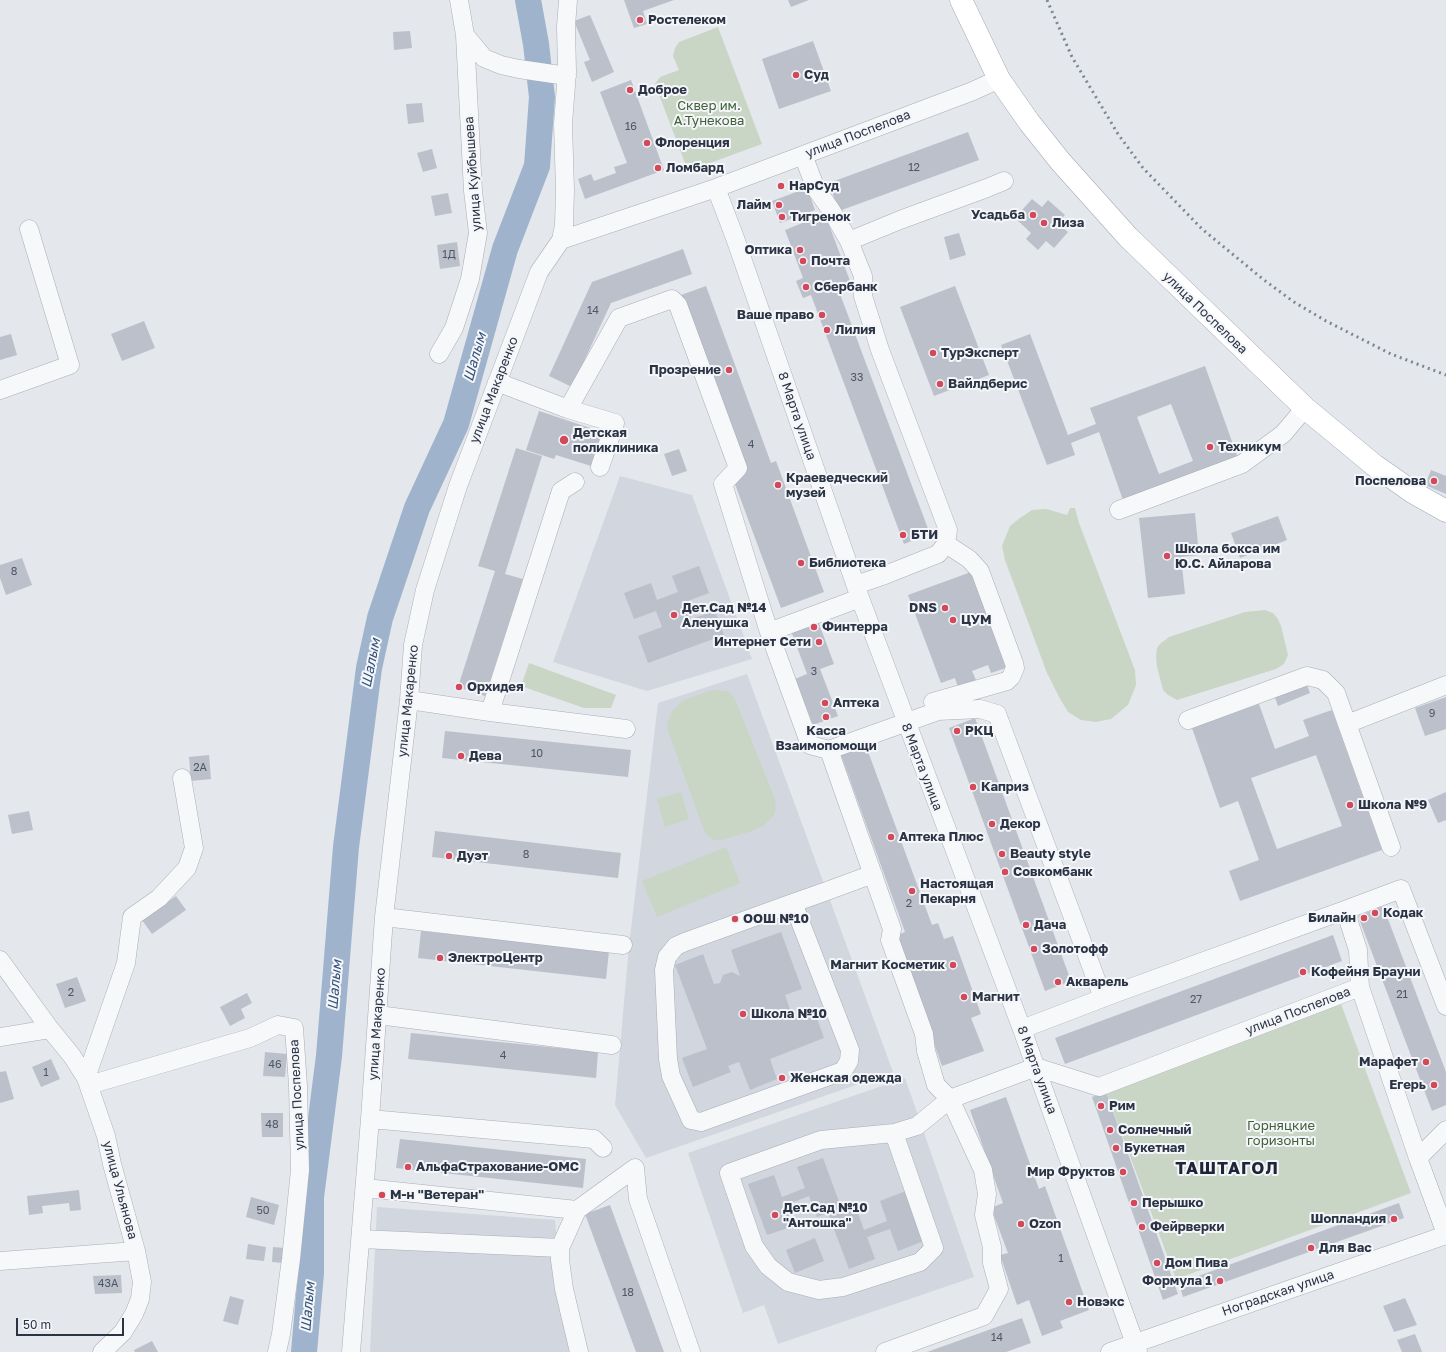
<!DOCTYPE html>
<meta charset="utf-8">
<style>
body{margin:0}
#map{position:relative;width:1446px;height:1352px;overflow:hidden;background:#e4e7ec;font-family:"Golos Text",sans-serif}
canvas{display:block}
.scale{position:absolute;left:16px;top:1318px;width:108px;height:18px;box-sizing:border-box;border:2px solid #2b3445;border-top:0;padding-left:5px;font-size:12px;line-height:14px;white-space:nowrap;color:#2b3445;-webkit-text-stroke:3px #f4f6f9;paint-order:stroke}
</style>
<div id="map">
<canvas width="1446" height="1352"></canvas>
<div class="scale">50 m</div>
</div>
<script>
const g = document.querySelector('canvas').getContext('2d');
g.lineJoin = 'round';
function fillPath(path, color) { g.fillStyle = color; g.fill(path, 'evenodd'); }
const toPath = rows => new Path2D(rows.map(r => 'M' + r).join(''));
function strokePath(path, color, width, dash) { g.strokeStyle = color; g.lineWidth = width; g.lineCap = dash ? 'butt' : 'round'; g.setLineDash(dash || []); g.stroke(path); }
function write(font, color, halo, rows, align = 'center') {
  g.font = font + ' "Golos Text",sans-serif'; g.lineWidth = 4; g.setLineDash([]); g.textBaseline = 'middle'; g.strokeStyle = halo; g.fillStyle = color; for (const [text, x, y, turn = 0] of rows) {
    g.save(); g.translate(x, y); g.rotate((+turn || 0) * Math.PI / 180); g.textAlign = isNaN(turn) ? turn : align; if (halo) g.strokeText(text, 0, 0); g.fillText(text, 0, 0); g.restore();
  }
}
fillPath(toPath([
 [620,476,692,495,752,659,647,691,553,662],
 [747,674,893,1072,646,1158,615,1105,629,946,658,703],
 [905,1078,974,1277,778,1344,764,1305,743,1313,688,1153],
 [377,1207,555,1220,563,1308,575,1352,370,1352]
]), '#d2d6de');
fillPath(toPath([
 [718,27,762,144,688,171,655,84,660,77,679,70,673,56,675,48,679,42],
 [1070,508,1075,508,1079,523,1135,670,1136,685,1128,705,1111,719,1096,722,1081,720,1068,712,1059,697,1047,673,1005,560,1002,546,1010,526,1020,518,1032,510,1046,509,1067,515],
 [1265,610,1273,613,1278,619,1281,626,1288,655,1284,664,1276,669,1177,700,1168,695,1163,690,1157,667,1156,656,1157,648,1160,644,1169,637,1245,612],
 [529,663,616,695,611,708,584,708,521,686],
 [712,690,728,691,735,699,775,799,776,809,773,816,763,826,752,831,721,840,714,840,708,836,703,828,667,728,668,721,673,710,684,700],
 [681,792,689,819,665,827,657,799],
 [726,847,740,883,657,917,642,881],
 [1341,1004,1411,1193,1176,1279,1106,1092]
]), '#c9d6c5');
strokePath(toPath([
 [304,1352,311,1273,311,1197,329,1056,346,847,369,668,380,618,417,508,456,424,505,249,537,166,542,97,536,44,528,0]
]), '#9fb4cc', 26);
fillPath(toPath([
 [624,0,674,0,643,11,647,24,634,28],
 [788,0,809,0,791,7],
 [590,15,614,72,592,82,584,62,590,60,574,21],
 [410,31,412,48,394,50,393,32],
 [813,41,831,91,779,109,762,59],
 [631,80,664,170,585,199,578,179,591,174,594,181,616,173,614,167,627,163,600,92],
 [422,103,424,122,408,124,406,104],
 [968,132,979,160,839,211,829,183],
 [432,149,437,168,423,172,417,153],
 [807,188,815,210,780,223,772,201],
 [448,193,452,213,435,216,431,196],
 [1032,199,1042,207,1048,200,1065,215,1057,223,1068,232,1054,248,1046,241,1038,250,1026,239,1031,233,1015,218],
 [825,214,850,281,837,286,930,534,904,544,811,295,803,298,796,281,803,278,785,230],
 [959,233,966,255,950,260,944,237],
 [457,242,460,266,440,269,437,245],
 [683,249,692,274,611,303,572,387,549,376,592,282],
 [706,286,771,463,776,461,824,592,781,608,732,476,746,471,681,295],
 [955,286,989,375,934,396,900,307],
 [144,321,155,348,122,361,111,334],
 [11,334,17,355,0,360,0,337],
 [1030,334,1068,435,1096,424,1090,408,1205,366,1239,461,1124,503,1099,432,1071,443,1075,455,1047,465,1001,345],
 [1171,404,1193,461,1159,474,1137,417],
 [539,411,602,432,591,466,556,455,554,459,526,450],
 [516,448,542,456,505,574,523,579,485,696,458,687,495,571,478,566],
 [679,449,687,471,672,476,664,454],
 [1431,470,1446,476,1446,494,1425,485],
 [1195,513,1199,555,1181,557,1185,594,1148,598,1139,518],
 [1278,516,1287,540,1240,558,1231,533],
 [22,558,32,585,6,595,0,578,0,565],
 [699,566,709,593,685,602,691,619,715,611,724,635,648,663,638,636,662,627,656,611,634,619,624,593,651,583,657,600,678,592,672,576],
 [971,572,1006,668,991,673,988,665,972,671,976,680,958,687,955,678,941,683,908,595],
 [817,618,834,664,820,669,838,716,813,725,795,679,807,674,790,628],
 [1306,682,1310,693,1278,706,1274,695],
 [1446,697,1446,729,1425,736,1415,708],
 [1259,704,1275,749,1309,736,1303,720,1332,710,1382,850,1240,901,1229,871,1259,860,1238,801,1220,808,1192,728],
 [1316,755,1342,826,1277,849,1251,778],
 [975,718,1071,981,1045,991,949,728],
 [445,731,631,750,628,777,442,758],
 [866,746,932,925,938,923,944,939,953,936,981,1014,971,1018,984,1051,942,1066,895,936,905,932,841,755],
 [209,755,211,779,191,781,189,757],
 [1446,792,1446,820,1438,823,1428,800],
 [29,811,33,830,12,834,8,815],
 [435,831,621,853,618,878,432,857],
 [176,896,186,910,152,934,142,920],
 [1383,906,1446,1072,1446,1105,1432,1111,1358,916],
 [421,931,609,951,606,979,418,958],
 [781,932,802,989,785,995,793,1018,814,1010,824,1038,770,1059,777,1079,750,1090,739,1062,728,1066,731,1072,693,1087,682,1058,707,1049,675,965,703,954,714,984,720,983,723,975,732,972,740,976,731,950],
 [1333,935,1342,961,1065,1064,1055,1038],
 [77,977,86,1001,65,1008,56,984],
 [247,993,252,1003,241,1009,245,1018,230,1026,220,1007],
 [411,1033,598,1052,596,1078,408,1059],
 [265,1052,287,1054,285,1077,263,1076],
 [51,1059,60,1079,41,1087,32,1067],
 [6,1071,14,1099,0,1103,0,1072],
 [1106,1092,1178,1294,1163,1300,1092,1097],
 [1006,1097,1039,1189,1045,1186,1089,1310,1060,1321,1063,1328,1042,1336,1029,1300,1017,1305,1000,1255,1008,1253,991,1208,1003,1203,970,1110],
 [261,1113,283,1113,283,1137,262,1137],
 [400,1139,586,1159,583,1188,396,1168],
 [823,1158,841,1207,854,1202,864,1230,887,1221,880,1201,906,1191,924,1241,898,1251,890,1229,867,1237,875,1259,849,1269,828,1213,817,1217,809,1196,786,1205,794,1226,767,1235,748,1184,774,1175,782,1197,805,1188,797,1167],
 [79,1190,81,1210,70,1211,69,1203,42,1206,43,1213,29,1215,27,1196],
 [251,1197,279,1205,274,1225,246,1217],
 [1399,1203,1404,1218,1183,1297,1179,1283],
 [610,1205,664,1352,636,1352,585,1214],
 [815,1238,824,1261,795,1273,786,1250],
 [248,1244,266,1247,264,1261,246,1259],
 [273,1247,284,1248,283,1263,272,1262],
 [121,1275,122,1293,95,1294,93,1276],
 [230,1296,244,1300,238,1325,223,1321],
 [1405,1298,1417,1325,1394,1332,1383,1306],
 [1022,1318,1031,1343,1006,1352,927,1352],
 [1415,1334,1422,1352,1402,1352,1397,1340],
 [152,1341,158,1352,135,1352,134,1350]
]), '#bbc0ca');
const minor = toPath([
 [459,0,465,35,484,58,501,65,519,69,567,76],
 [803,155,816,189,831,210,849,241,863,276,863,296,880,350,948,530,946,544,938,554,885,575,856,585],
 [716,188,735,238,860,598,1023,1032,1138,1352],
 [561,240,564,225,565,190,563,124,567,72,566,26,568,0],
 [849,241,900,220,987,188,1004,181],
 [439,354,454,328,470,279,478,233,473,191,465,35],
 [497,382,568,409,615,423,600,467],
 [0,390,70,365,29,229],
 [568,409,619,318,672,299,678,305,738,468,723,484,769,632,860,598],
 [1119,510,1242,464,1283,434,1305,408],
 [769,632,810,745,829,750],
 [409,700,490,712,626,729],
 [933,702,1007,681,1011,677,1015,668,1014,663,980,571,969,559,946,544],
 [490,712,561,491,575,482],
 [1188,720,1307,676,1323,680,1336,693,1391,847],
 [1347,724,1446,685],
 [793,903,850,1050,849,1061,843,1071,701,1122,691,1120,671,1076,668,1059,664,970,667,957,676,946,685,942,793,903,827,891,873,874],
 [384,917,623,945],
 [0,960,50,1029,72,1056,86,1078,106,1136,112,1164,136,1251,142,1282,140,1299,134,1314,123,1332,102,1352],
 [1360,987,1358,950,1345,910,1401,889,1446,1006],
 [378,1015,612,1045],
 [1022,1029,1116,993,1345,910],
 [0,1037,50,1029],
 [86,1078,126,963,132,917,159,898,187,868,194,848,182,778],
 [89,1085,250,1038,278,1025,294,1028,298,1086,300,1170,291,1259,281,1334,277,1352],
 [370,1119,594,1139,603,1148],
 [894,1133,934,1248,920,1262,843,1287,819,1290,788,1282,768,1266,754,1246,729,1173,821,1140,894,1133,917,1126,950,1099,936,1085,926,1051,924,1034,890,940,892,929,829,750,938,711,980,709,997,714,1103,998],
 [1418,1158,1446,1130],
 [365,1188,577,1210,635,1168,638,1199,691,1352],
 [577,1210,560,1248,560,1260,564,1289,579,1352],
 [361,1239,560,1248],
 [0,1261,136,1251],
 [351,1352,370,1119,384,917,409,700,413,645,425,590,458,486,539,272,561,240,716,188,973,91,999,79],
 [885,1352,984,1316,999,1289,992,1263,992,1247,984,1215,987,1194,983,1170,950,1099,1036,1067,1099,1087,1360,987,1418,1158,1446,1234],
 [1110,1352,1446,1235]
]);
const major = toPath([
 [961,0,999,79,1029,122,1060,161,1128,237,1305,408,1374,465,1414,493,1446,511]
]);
strokePath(minor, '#a9aeb7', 19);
strokePath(major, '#a3abb8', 23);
strokePath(minor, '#f7f8fa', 18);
strokePath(major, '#fff', 22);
strokePath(toPath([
 [1047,0,1072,57,1118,134,1143,168,1202,229,1264,280,1294,302,1326,321,1391,354,1446,375]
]), '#7d8696', 3, [2, 4]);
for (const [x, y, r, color] of [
 [640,20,4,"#d1495b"],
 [796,75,4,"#d1495b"],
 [630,90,4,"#d1495b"],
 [647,143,4,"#d1495b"],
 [658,168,4,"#d1495b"],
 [781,186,4,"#d1495b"],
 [779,205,4,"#d1495b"],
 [1033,215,4,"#d1495b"],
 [782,217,4,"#d1495b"],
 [1044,223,4,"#d1495b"],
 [800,250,4,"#d1495b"],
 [803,261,4,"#d1495b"],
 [806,287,4,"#d1495b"],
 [822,315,4,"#d1495b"],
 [827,330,4,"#d1495b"],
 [933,353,4,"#d1495b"],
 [729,370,4,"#d1495b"],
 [940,384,4,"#d1495b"],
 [564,440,5,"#d1495b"],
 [1210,447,4,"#d1495b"],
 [1434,481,4,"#d1495b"],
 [778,485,4,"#d1495b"],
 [903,535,4,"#d1495b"],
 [1167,556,4,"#d1495b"],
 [801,563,4,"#d1495b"],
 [945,608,4,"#d1495b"],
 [674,615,4,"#d1495b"],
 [953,620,4,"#d1495b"],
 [814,627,4,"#d1495b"],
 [819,642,4,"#d1495b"],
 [459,687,4,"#d1495b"],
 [825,703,4,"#d1495b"],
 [826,717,4,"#d1495b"],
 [957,731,4,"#d1495b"],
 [461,756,4,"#d1495b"],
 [973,787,4,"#d1495b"],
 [1350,805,4,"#d1495b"],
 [992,824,4,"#d1495b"],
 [891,837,4,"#d1495b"],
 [1002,854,4,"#d1495b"],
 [449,856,4,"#d1495b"],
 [1005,872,4,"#d1495b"],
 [912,891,4,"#d1495b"],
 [1375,913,4,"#d1495b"],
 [1364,918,4,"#d1495b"],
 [735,919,4,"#d1495b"],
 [1026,925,4,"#d1495b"],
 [1034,949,4,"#d1495b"],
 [440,958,4,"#d1495b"],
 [953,965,4,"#d1495b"],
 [1303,972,4,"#d1495b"],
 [1058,982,4,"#d1495b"],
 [964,997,4,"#d1495b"],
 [743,1014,4,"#d1495b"],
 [1426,1062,4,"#d1495b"],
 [782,1078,4,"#d1495b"],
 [1434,1085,4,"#d1495b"],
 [1101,1106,4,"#d1495b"],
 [1110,1130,4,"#d1495b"],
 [1116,1148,4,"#d1495b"],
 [408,1167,4,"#d1495b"],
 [1123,1172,4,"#d1495b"],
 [382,1195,4,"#d1495b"],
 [1134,1203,4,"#d1495b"],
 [775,1215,4,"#d1495b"],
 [1394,1219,4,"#d1495b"],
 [1021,1224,4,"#d1495b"],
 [1142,1227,4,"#d1495b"],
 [1311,1248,4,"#d1495b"],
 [1157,1263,4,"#d1495b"],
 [1220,1281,4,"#d1495b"],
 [1069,1302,4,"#d1495b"]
]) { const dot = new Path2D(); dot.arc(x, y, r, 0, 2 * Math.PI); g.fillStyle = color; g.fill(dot); strokePath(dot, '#f4f6f9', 1.5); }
write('11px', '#4f5766', null, [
 ["16",631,127],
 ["12",914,168],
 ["1Д",449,255],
 ["14",593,311],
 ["33",857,378],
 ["4",751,445],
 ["8",14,572],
 ["3",814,672],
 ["9",1432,714],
 ["10",537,754],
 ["2А",200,768],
 ["8",526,855],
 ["2",909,904],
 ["2",71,993],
 ["21",1402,995],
 ["27",1196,1000],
 ["4",503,1056],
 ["46",275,1065],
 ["1",46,1073],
 ["48",272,1125],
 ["50",263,1211],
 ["1",1061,1259],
 ["43А",108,1284],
 ["18",628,1293],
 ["14",997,1338]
]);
write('bold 13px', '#2b3445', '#f4f6f9', [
 ["Ростелеком",648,20],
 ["Суд",804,75],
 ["Доброе",638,90],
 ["Флоренция",655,143],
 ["Ломбард",666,168],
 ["НарСуд",789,186],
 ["Лайм",771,205,"right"],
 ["Усадьба",1025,215,"right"],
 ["Тигренок",790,217],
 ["Лиза",1052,223],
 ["Оптика",792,250,"right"],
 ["Почта",811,261],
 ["Сбербанк",814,287],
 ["Ваше право",814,315,"right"],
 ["Лилия",835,330],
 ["ТурЭксперт",941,353],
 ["Прозрение",721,370,"right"],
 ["Вайлдберис",948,384],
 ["Детская",573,433],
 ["поликлиника",573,448],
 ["Техникум",1218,447],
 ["Краеведческий",786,478],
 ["музей",786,493],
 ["Поспелова",1426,481,"right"],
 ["БТИ",911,535],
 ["Школа бокса им",1175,549],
 ["Ю.С. Айларова",1175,564],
 ["Библиотека",809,563],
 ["Дет.Сад №14",682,608],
 ["Аленушка",682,623],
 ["DNS",937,608,"right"],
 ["ЦУМ",961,620],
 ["Финтерра",822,627],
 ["Интернет Сети",811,642,"right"],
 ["Орхидея",467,687],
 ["Аптека",833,703],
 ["Касса",826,731,"center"],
 ["Взаимопомощи",826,746,"center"],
 ["РКЦ",965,731],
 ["Дева",469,756],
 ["Каприз",981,787],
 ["Школа №9",1358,805],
 ["Декор",1000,824],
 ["Аптека Плюс",899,837],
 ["Beauty style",1010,854],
 ["Дуэт",457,856],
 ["Совкомбанк",1013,872],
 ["Настоящая",920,884],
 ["Пекарня",920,899],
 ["Кодак",1383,913],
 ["Билайн",1356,918,"right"],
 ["ООШ №10",743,919],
 ["Дача",1034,925],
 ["Золотофф",1042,949],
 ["ЭлектроЦентр",448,958],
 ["Магнит Косметик",945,965,"right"],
 ["Кофейня Брауни",1311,972],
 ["Акварель",1066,982],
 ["Магнит",972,997],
 ["Школа №10",751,1014],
 ["Марафет",1418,1062,"right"],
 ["Женская одежда",790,1078],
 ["Егерь",1426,1085,"right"],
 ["Рим",1109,1106],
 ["Солнечный",1118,1130],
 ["Букетная",1124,1148],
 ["АльфаСтрахование-ОМС",416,1167],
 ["Мир Фруктов",1115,1172,"right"],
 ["М-н \"Ветеран\"",390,1195],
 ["Перышко",1142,1203],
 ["Дет.Сад №10",783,1208],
 ["\"Антошка\"",783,1223],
 ["Шопландия",1386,1219,"right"],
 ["Ozon",1029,1224],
 ["Фейрверки",1150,1227],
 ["Для Вас",1319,1248],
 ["Дом Пива",1165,1263],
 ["Формула 1",1212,1281,"right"],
 ["Новэкс",1077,1302]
], 'left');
write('13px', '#3f6138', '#f4f6f9', [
 ["Сквер им.",709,106],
 ["А.Тунекова",709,121],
 ["Горняцкие",1281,1126],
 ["горизонты",1281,1141]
]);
write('13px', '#2b3445', '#f4f6f9', [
 ["улица Поспелова",858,134,-21],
 ["улица Куйбышева",473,174,-94],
 ["улица Поспелова",1205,313,44],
 ["улица Макаренко",494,390,-69],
 ["8 Марта улица",797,416,71],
 ["улица Макаренко",408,701,-84],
 ["8 Марта улица",922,767,69],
 ["улица Поспелова",1298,1011,-21],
 ["улица Макаренко",377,1024,-86],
 ["8 Марта улица",1037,1070,70],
 ["улица Поспелова",297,1095,-93],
 ["улица Ульянова",120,1190,75],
 ["Ноградская улица",1278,1293,-19]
]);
write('italic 14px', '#34527a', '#f4f6f9', [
 ["Шалым",475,357,-74],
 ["Шалым",371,663,-79],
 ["Шалым",335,985,-85],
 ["Шалым",308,1307,-85]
]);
g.letterSpacing = '1px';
write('bold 17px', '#1d2536', '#f4f6f9', [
 ["ТАШТАГОЛ",1227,1169]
]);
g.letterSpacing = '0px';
</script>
